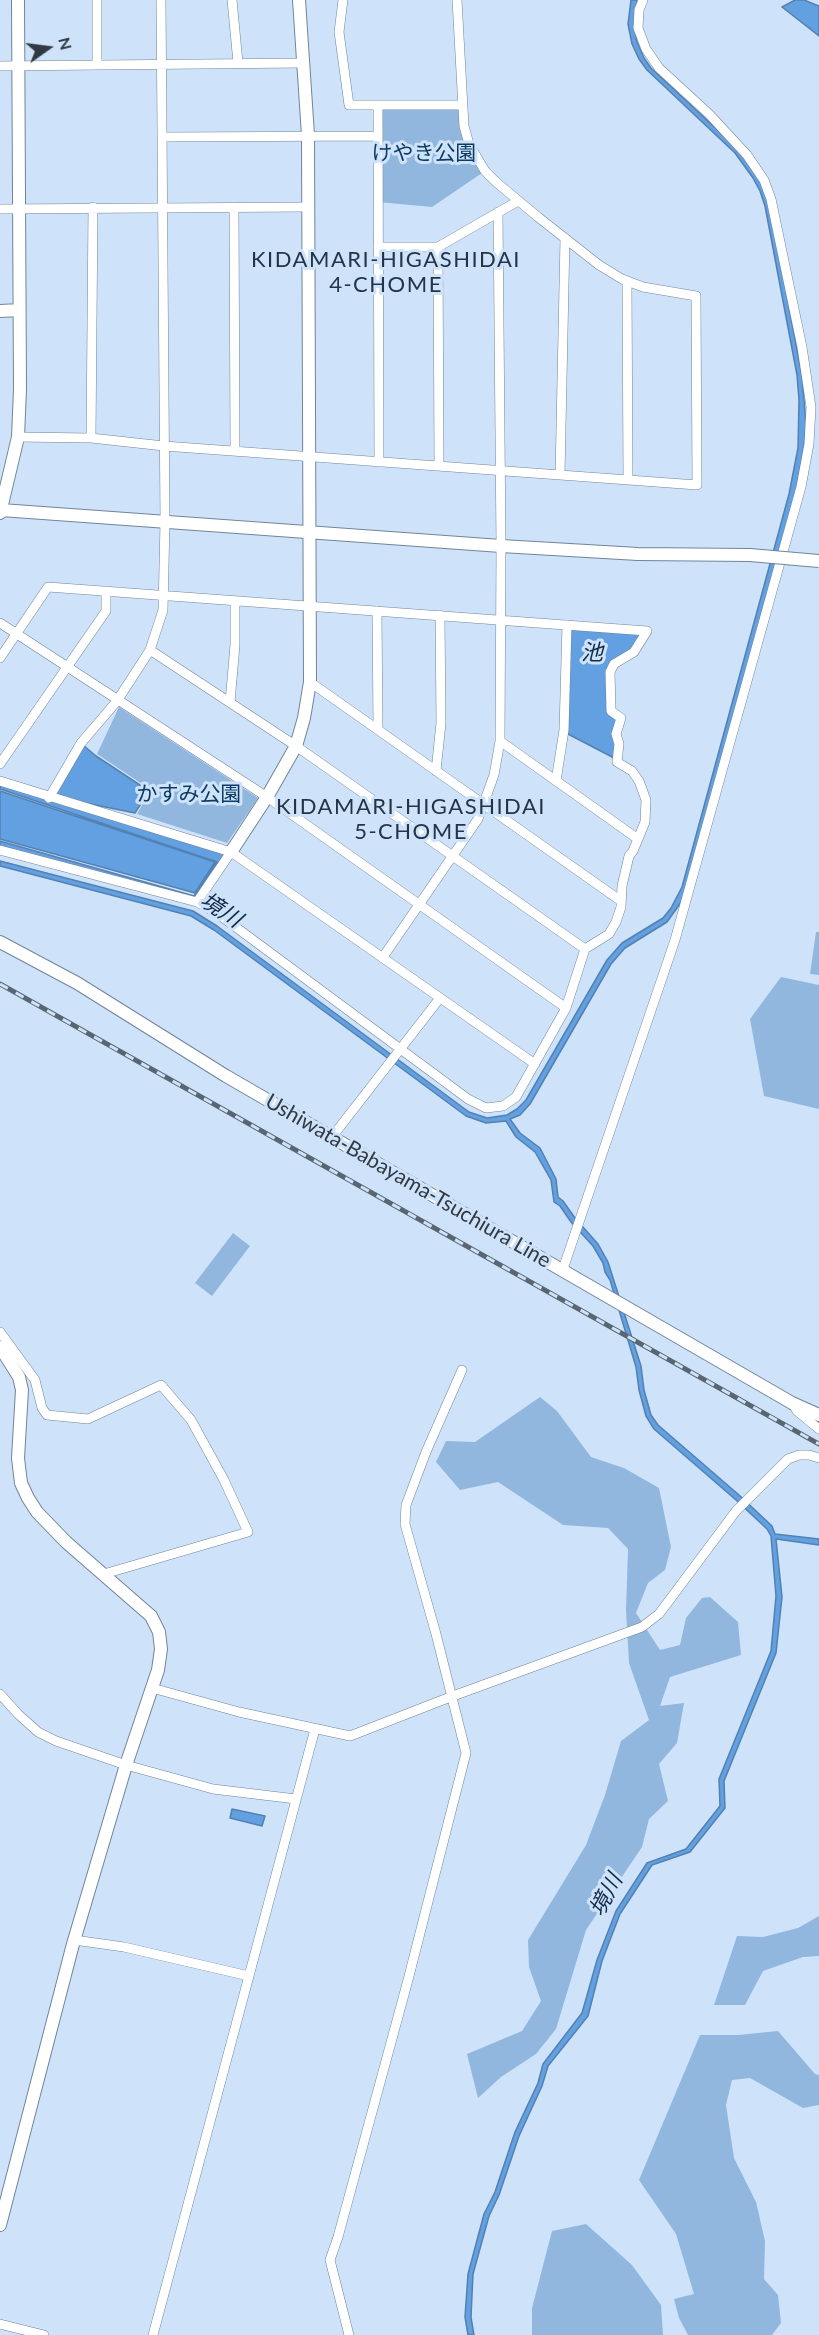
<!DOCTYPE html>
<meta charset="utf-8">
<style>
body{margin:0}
#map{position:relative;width:819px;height:2335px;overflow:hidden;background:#cee3fa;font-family:Lato,sans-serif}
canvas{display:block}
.north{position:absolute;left:18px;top:18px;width:60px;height:60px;-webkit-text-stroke:4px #cee3fa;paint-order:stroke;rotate:76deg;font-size:16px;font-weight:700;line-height:24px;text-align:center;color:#313942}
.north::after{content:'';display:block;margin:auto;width:21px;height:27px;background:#313942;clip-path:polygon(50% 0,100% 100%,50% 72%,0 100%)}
</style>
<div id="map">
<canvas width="819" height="2335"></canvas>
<div class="north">N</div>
</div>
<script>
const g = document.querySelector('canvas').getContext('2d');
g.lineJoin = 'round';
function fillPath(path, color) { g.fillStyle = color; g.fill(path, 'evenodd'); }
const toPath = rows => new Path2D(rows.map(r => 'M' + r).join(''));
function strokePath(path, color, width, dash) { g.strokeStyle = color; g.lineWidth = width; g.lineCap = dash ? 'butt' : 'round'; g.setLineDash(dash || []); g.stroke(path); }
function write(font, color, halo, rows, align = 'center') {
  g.font = font + ' Lato,"Noto Sans JP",sans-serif'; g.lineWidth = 6; g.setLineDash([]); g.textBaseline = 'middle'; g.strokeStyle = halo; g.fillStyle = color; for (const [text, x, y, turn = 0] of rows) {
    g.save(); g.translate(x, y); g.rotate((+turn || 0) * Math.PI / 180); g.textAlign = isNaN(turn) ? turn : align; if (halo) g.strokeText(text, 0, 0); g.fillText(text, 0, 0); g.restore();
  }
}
fillPath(toPath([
 [378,105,461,105,464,126,485,171,432,207,378,202],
 [119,707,258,798,227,843,137,814,151,790,97,754],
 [816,932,819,932,819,975,810,974],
 [781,977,819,985,819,1109,764,1096,750,1019],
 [233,1233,250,1246,212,1296,195,1283],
 [540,1397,557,1411,591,1457,624,1468,659,1488,671,1547,665,1570,648,1583,636,1613,660,1650,680,1645,686,1618,702,1598,710,1597,738,1622,741,1655,670,1677,660,1706,684,1703,677,1743,659,1764,668,1801,649,1819,642,1847,586,1930,556,2029,536,2054,501,2077,478,2098,467,2054,522,2031,541,2001,529,1967,528,1940,586,1845,605,1795,621,1741,649,1720,629,1663,626,1610,628,1549,608,1528,563,1525,498,1482,460,1490,436,1462,446,1441,475,1442],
 [819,1916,819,1956,803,1957,763,1971,745,2005,714,2005,737,1936,763,1937,798,1928],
 [778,2031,815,2074,819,2075,819,2105,803,2108,750,2078,732,2080,726,2105,734,2158,756,2202,765,2241,764,2279,778,2295,781,2323,772,2335,688,2335,679,2318,674,2299,694,2294,676,2234,639,2180,700,2035,738,2035],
 [586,2224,632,2265,661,2305,663,2335,532,2335,532,2308,552,2231]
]), '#91b7df');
const water = toPath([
 [631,0,637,0,634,25,637,42,644,58,651,68,740,151,758,175,770,206,802,376,806,425,804,448,795,496,682,901,667,922,625,948,611,964,530,1104,520,1115,510,1119,520,1133,540,1148,556,1179,558,1197,563,1201,575,1218,598,1244,608,1262,641,1366,644,1390,651,1415,658,1425,739,1495,772,1526,775,1534,819,1539,819,1545,776,1539,782,1597,776,1653,724,1781,725,1808,690,1852,652,1865,620,1914,602,1961,588,2016,548,2066,542,2086,519,2136,499,2195,489,2216,473,2274,471,2317,474,2335,468,2335,465,2317,468,2274,484,2214,495,2192,515,2132,538,2083,543,2064,582,2013,597,1960,616,1911,647,1863,686,1849,720,1806,719,1779,771,1651,776,1596,771,1536,767,1529,736,1500,654,1429,646,1416,639,1390,636,1367,610,1280,605,1272,603,1263,593,1246,571,1222,560,1206,554,1202,551,1180,535,1152,516,1137,506,1121,486,1123,466,1116,214,930,191,916,0,866,0,861,193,911,217,926,469,1112,487,1118,507,1115,517,1109,526,1100,607,960,622,943,663,918,671,908,682,887,789,494,798,448,799,400,797,375,765,206,760,191,753,178,735,153,647,70,639,59,632,44,628,24,631,0],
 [795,0,804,0,819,6,819,36,782,7,795,0],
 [570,627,645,632,632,650,612,662,608,711,618,718,616,759,566,733,570,627],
 [83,745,96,756,149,791,135,813,51,796,83,745],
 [0,784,228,853,197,900,0,848,0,841,194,896,217,862,0,789,0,784],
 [0,791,63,812,215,862,195,893,0,839,0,791],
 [232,1809,265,1816,262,1826,230,1818,232,1809]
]);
fillPath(water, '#62a0e1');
strokePath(water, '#5381b1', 1.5);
const street = toPath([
 [97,0,97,64],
 [232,0,238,63],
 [343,0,339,32,349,105,461,105],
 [0,66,303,63],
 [378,105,379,462],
 [163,137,378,136],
 [234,207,235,451],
 [0,209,308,207],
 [378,247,438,247,518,201],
 [438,247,439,466],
 [627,282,628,479],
 [18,437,91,438,164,446,697,485,696,296,643,287,622,279,599,265,538,217,496,182,485,171,469,144,464,126,457,0],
 [91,438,93,207],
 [560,475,565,238],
 [377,611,378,729],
 [0,623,267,797,566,1008],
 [150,650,296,746,585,949],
 [0,658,48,587,647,631,634,652,614,664,610,672,611,711,621,718,616,734,619,744,617,762,632,771,639,781,646,800,645,822,633,851,629,856,622,886,621,907,616,922,609,934,585,949,566,1008,516,1097,503,1106,486,1108,468,1099,218,914,197,902,0,850],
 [310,682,621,901],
 [230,702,235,645,235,601],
 [500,741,638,839],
 [0,764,106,611,106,591],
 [436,771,441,723,440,615],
 [0,781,231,852,535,1064],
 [556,781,564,730,567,625],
 [49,798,81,743,117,701,150,650,163,610,165,522,161,0],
 [197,902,231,852],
 [383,957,478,819,494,775,500,741,501,546,498,212],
 [332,1137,440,998],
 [563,1269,675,940,801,487,809,444,811,407,802,347,771,199,764,180,747,155,709,114,659,68,646,49,638,28,639,10,643,0],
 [0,1332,35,1380,42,1408,47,1415,88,1419,161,1385,191,1420,224,1480,248,1532,104,1574],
 [793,1404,797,1411,819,1429],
 [152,1688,239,1712,350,1736,453,1696,642,1627,659,1614,736,1511,788,1459,799,1455,809,1455,819,1458],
 [0,1694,18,1714,38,1732,56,1741,126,1765,213,1789,296,1799],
 [74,1940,124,1947,249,1976],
 [0,2324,44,2335],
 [153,2335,315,1729],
 [349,2335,330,2260,338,2237,408,1980,466,1753,436,1634,405,1524,406,1505,426,1452,462,1370]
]);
const secondary = toPath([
 [0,311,19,310],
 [1,510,501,546,638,554,750,555],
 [0,513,18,437,20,389,18,0],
 [231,852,267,797,296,746,304,718,310,682,308,135,299,0],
 [0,942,77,983,226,1076,792,1403,819,1415],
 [0,1347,19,1377,22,1390,18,1458,21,1483,28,1498,37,1512,66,1542,151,1616,159,1632,161,1649,158,1670,126,1765,73,1944,0,2225]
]);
strokePath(street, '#718499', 10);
strokePath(secondary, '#718499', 14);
strokePath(street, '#fff', 9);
strokePath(secondary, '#fff', 12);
const rail = toPath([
 [0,984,819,1444]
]);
strokePath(rail, '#5a6572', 5);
strokePath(rail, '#cee3fa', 3, [9]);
const secondaryBridge = toPath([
 [750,555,819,561]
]);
strokePath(secondaryBridge, '#718499', 14, []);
strokePath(secondaryBridge, '#fff', 12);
write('21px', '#0b3a63', '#cee3fa', [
 ["けやき公園",424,153],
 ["かすみ公園",189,794]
]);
write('21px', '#313942', '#cee3fa', [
 ["Ushiwata-Babayama-Tsuchiura Line",408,1181,30]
]);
g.letterSpacing = '1.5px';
write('22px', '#243446', '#cee3fa', [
 ["KIDAMARI-HIGASHIDAI",386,260],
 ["4-CHOME",386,285],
 ["KIDAMARI-HIGASHIDAI",411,807],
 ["5-CHOME",411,832]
]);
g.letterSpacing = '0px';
write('italic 22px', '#112c46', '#cee3fa', [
 ["池",592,653],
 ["境川",221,910,33],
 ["境川",606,1895,-62]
]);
</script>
